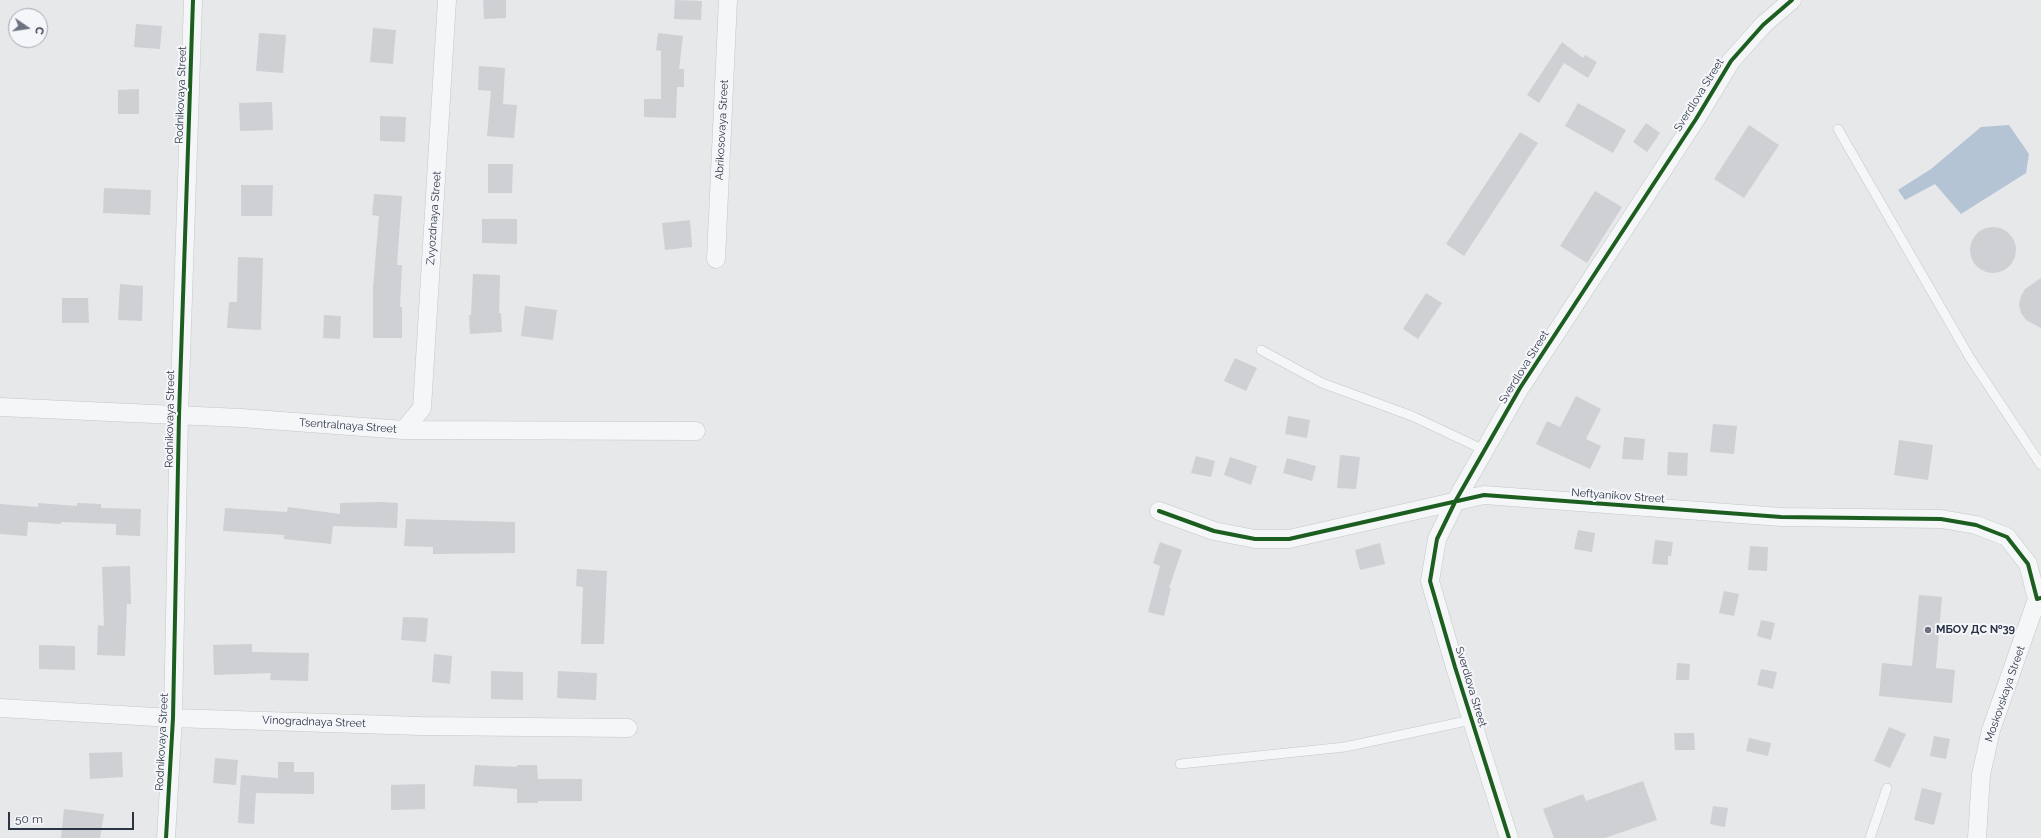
<!DOCTYPE html>
<meta charset="utf-8">
<style>
body{margin:0}
#map{position:relative;width:2041px;height:838px;overflow:hidden;background:#e6e8ea;font-family:Raleway,sans-serif}
canvas{display:block}
.north{position:absolute;left:8px;top:8px;width:40px;height:40px;box-sizing:border-box;background:#f4f6f9;border:1px solid #a4a8b1;border-radius:50%;rotate:103deg;font-size:11px;font-weight:700;line-height:16px;text-align:center;color:#2b3445}
.north::after{content:'';display:block;margin:auto;width:14px;height:18px;background:#6c737f;clip-path:polygon(50% 0,100% 100%,50% 72%,0 100%)}
.scale{position:absolute;left:8px;top:812px;width:126px;height:18px;box-sizing:border-box;border:2px solid #2b3445;border-top:0;padding-left:5px;font-size:12px;line-height:14px;white-space:nowrap;color:#2b3445;-webkit-text-stroke:3px #f4f6f9;paint-order:stroke}
</style>
<div id="map">
<canvas width="2041" height="838"></canvas>
<div class="north">С</div>
<div class="scale">50 m</div>
</div>
<script>
const g = document.querySelector('canvas').getContext('2d');
g.lineJoin = 'round';
function fillPath(path, color) { g.fillStyle = color; g.fill(path, 'evenodd'); }
const toPath = rows => new Path2D(rows.map(r => 'M' + r).join(''));
function strokePath(path, color, width, dash) { g.strokeStyle = color; g.lineWidth = width; g.lineCap = dash ? 'butt' : 'round'; g.setLineDash(dash || []); g.stroke(path); }
function write(font, color, halo, rows, align = 'center') {
  g.font = font + ' Raleway,sans-serif'; g.lineWidth = 4; g.setLineDash([]); g.textBaseline = 'middle'; g.strokeStyle = halo; g.fillStyle = color; for (const [text, x, y, turn = 0] of rows) {
    g.save(); g.translate(x, y); g.rotate((+turn || 0) * Math.PI / 180); g.textAlign = isNaN(turn) ? turn : align; if (halo) g.strokeText(text, 0, 0); g.fillText(text, 0, 0); g.restore();
  }
}
fillPath(toPath([
 [2009,125,2029,154,2026,173,1961,214,1935,184,1905,200,1898,190,1931,169,1981,127]
]), '#b4c4d5');
fillPath(toPath([
 [483,0,506,0,506,18,484,19],
 [675,0,702,1,701,20,674,19],
 [136,24,162,26,160,49,134,47],
 [373,28,396,30,393,64,370,62],
 [259,33,286,35,283,73,256,71],
 [658,33,683,36,679,69,684,69,684,87,677,87,676,118,644,117,644,99,661,99,661,51,656,50],
 [1562,42,1583,58,1585,55,1597,62,1588,78,1564,63,1539,103,1527,95],
 [479,66,505,68,503,104,517,105,514,138,487,136,491,91,478,90],
 [139,89,139,114,118,114,118,90],
 [272,102,273,130,240,131,239,103],
 [1578,103,1626,130,1613,153,1565,126],
 [380,116,406,117,405,142,380,141],
 [1646,123,1660,133,1647,152,1633,142],
 [1749,125,1779,145,1744,198,1714,179],
 [1520,132,1538,143,1464,256,1446,244],
 [488,164,513,164,512,193,488,193],
 [241,185,273,185,272,216,241,216],
 [104,188,151,190,150,215,103,213],
 [1595,191,1622,207,1587,263,1560,246],
 [374,194,402,196,397,265,402,265,400,307,402,307,402,338,373,338,373,287,379,216,372,215],
 [482,219,517,219,517,244,482,243],
 [690,220,692,247,665,250,662,223],
 '1970 250a23 23 0 1 1 46 0a23 23 0 1 1-46 0Z',
 [238,257,263,258,261,330,227,328,229,302,237,302],
 [473,274,500,275,499,313,501,313,502,332,470,334,469,315,471,315],
 [2041,278,2041,328,2026,320,2021,313,2019,304,2021,296,2025,289],
 [120,284,143,286,142,321,118,320],
 [1426,293,1442,303,1418,339,1403,329],
 [62,298,88,298,89,323,62,323],
 [525,306,557,310,553,340,521,336],
 [324,315,341,316,340,339,323,338],
 [1235,358,1257,368,1246,391,1224,381],
 [1576,396,1601,409,1586,439,1601,446,1590,469,1536,444,1547,421,1560,427],
 [1288,416,1310,420,1307,438,1285,434],
 [1713,424,1737,426,1734,454,1710,452],
 [1624,437,1645,439,1643,460,1622,459],
 [1899,440,1933,445,1928,480,1894,475],
 [1668,452,1688,453,1687,476,1667,475],
 [1340,455,1360,457,1356,489,1337,488],
 [1196,456,1215,461,1211,477,1191,473],
 [1230,457,1257,466,1251,485,1224,475],
 [1287,458,1316,466,1312,481,1283,473],
 [380,502,398,503,397,528,333,526,331,544,284,539,284,535,223,531,225,508,287,512,288,507,340,514,340,503],
 [38,503,77,506,77,503,101,504,101,508,141,509,140,536,116,535,116,524,61,522,61,524,28,522,27,536,0,534,0,504,38,507],
 [406,519,515,522,515,553,433,554,433,547,404,546],
 [1578,530,1595,533,1592,552,1574,549],
 [1655,540,1673,542,1671,556,1668,556,1668,565,1652,564],
 [1160,542,1182,550,1169,588,1171,588,1164,616,1148,612,1160,566,1153,563],
 [1380,543,1385,564,1360,570,1355,550],
 [1750,546,1768,547,1767,571,1748,570],
 [130,566,131,604,127,604,125,656,97,655,98,625,104,626,102,567],
 [577,569,607,571,604,644,581,644,583,587,576,586],
 [1724,591,1739,594,1734,616,1719,613],
 [1919,595,1942,597,1936,668,1955,670,1952,703,1879,696,1882,663,1912,666],
 [403,617,428,618,426,642,401,640],
 [1761,620,1775,623,1771,640,1757,636],
 [252,644,252,652,309,653,308,681,270,680,271,673,214,675,213,645],
 [39,645,75,646,75,670,39,669],
 [434,654,452,656,450,684,432,682],
 [1677,663,1690,664,1689,680,1676,680],
 [1761,669,1777,672,1773,689,1757,685],
 [491,671,523,672,523,700,491,699],
 [558,671,597,673,596,700,557,698],
 [1889,727,1906,734,1890,768,1874,761],
 [1674,733,1694,733,1695,750,1675,750],
 [1934,736,1950,739,1946,759,1930,756],
 [1749,738,1771,743,1768,756,1746,751],
 [122,752,123,777,90,779,89,753],
 [215,758,238,760,236,785,213,783],
 [278,762,294,762,294,772,314,772,314,794,256,793,254,824,238,823,241,775,278,778],
 [475,765,517,767,517,765,537,765,538,779,582,779,582,801,538,801,538,803,517,803,517,789,473,786],
 [1643,781,1657,820,1605,838,1554,838,1543,809,1583,794,1586,801],
 [425,784,425,809,391,810,391,785],
 [1922,788,1942,793,1934,825,1914,820],
 [1713,806,1728,808,1725,827,1710,824],
 [64,809,104,814,100,838,61,838]
]), '#ced0d3');
const lane = toPath([
 [1838,129,1970,358,2041,465],
 [1261,350,1322,383,1412,416,1484,450],
 [1180,764,1345,747,1471,720],
 [1870,838,1887,788]
]);
const street = toPath([
 [716,259,728,0],
 [0,407,241,418,404,430,696,431],
 [404,430,422,408,447,0],
 [1159,511,1214,531,1255,539,1289,539,1484,495,1781,517,1941,519,1976,525,2007,537,2028,564,2037,599,2041,598],
 [0,708,173,718,421,726,628,728],
 [166,838,173,718,179,416,193,0],
 [1509,838,1455,667,1430,581,1437,539,1456,500,1520,388,1696,119,1731,61,1763,25,1792,0],
 [1977,838,1981,775,1991,730,2037,599]
]);
strokePath(lane, '#c4c6c8', 10);
strokePath(street, '#c4c6c8', 19);
strokePath(lane, '#f5f6f7', 9);
strokePath(street, '#f5f6f7', 18);
strokePath(toPath([
 [1159,511,1214,531,1255,539,1289,539,1484,495,1781,517,1941,519,1976,525,2007,537,2028,564,2037,599,2041,598],
 [166,838,173,718,179,416,193,0],
 [1509,838,1455,667,1430,581,1437,539,1456,500,1520,388,1696,119,1731,61,1763,25,1792,0]
]), '#1b5e20', 4);
for (const [x, y, r, color] of [
 [1928,630,4,"#6c737f"]
]) { const dot = new Path2D(); dot.arc(x, y, r, 0, 2 * Math.PI); g.fillStyle = color; g.fill(dot); strokePath(dot, '#f4f6f9', 1.5); }
write('11px', '#2b3445', '#f4f6f9', [
 ["Rodnikovaya Street",181,95,-88],
 ["Sverdlova Street",1699,95,-58],
 ["Abrikosovaya Street",722,130,-87],
 ["Zvyozdnaya Street",434,218,-86],
 ["Sverdlova Street",1524,367,-58],
 ["Rodnikovaya Street",170,419,-89],
 ["Tsentralnaya Street",348,426,4],
 ["Neftyanikov Street",1618,496,4],
 ["Sverdlova Street",1471,687,73],
 ["Moskovskaya Street",2005,694,-71],
 ["Vinogradnaya Street",314,722,2],
 ["Rodnikovaya Street",162,742,-87]
]);
write('bold 11px', '#2b3445', '#f4f6f9', [
 ["МБОУ ДС №39",1936,630]
], 'left');
</script>
